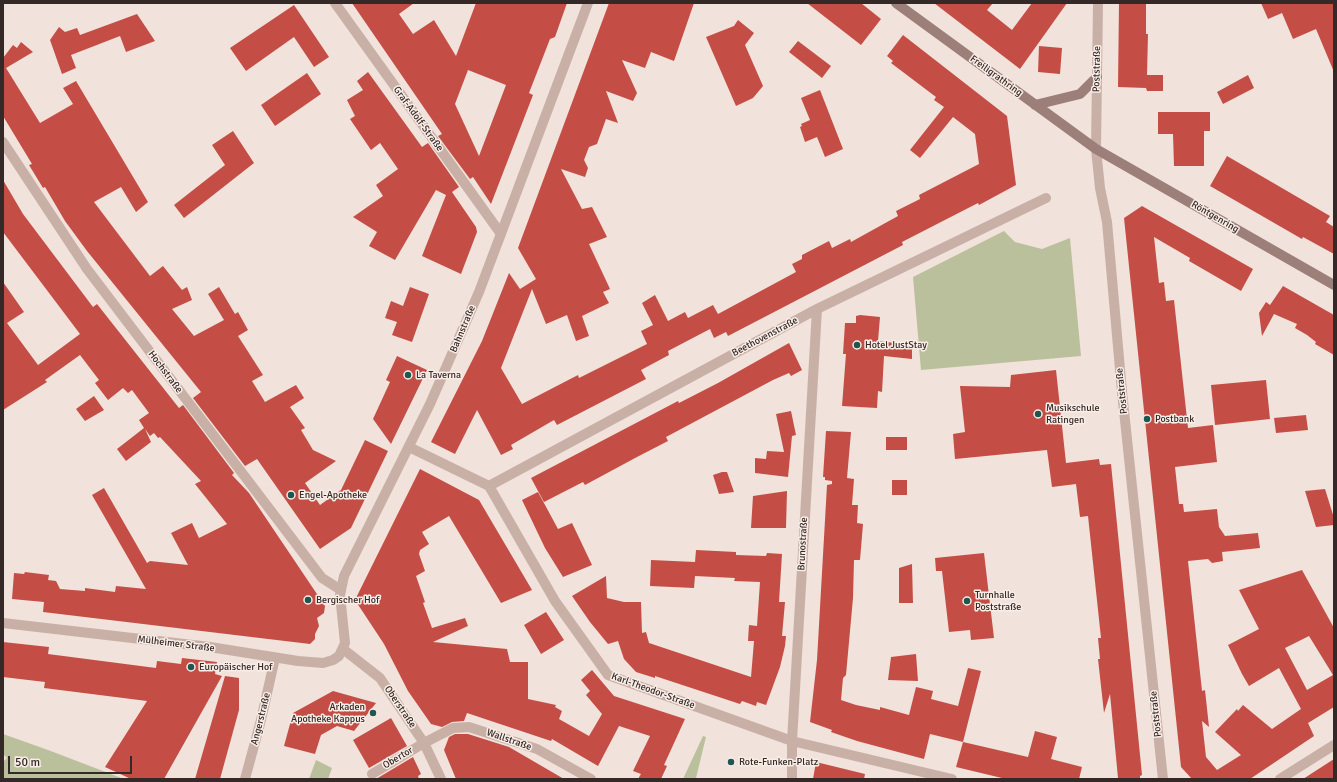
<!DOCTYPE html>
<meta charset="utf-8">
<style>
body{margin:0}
#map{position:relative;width:1337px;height:782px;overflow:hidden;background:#f1e2db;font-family:Signika,sans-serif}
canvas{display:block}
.frame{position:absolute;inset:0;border:4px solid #352927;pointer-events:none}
.scale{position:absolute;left:8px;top:756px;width:124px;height:18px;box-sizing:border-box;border:2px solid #352927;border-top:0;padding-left:5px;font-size:12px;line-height:14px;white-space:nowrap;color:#352927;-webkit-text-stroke:3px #f9ede7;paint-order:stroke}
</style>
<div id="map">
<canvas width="1337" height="782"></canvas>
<div class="frame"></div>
<div class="scale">50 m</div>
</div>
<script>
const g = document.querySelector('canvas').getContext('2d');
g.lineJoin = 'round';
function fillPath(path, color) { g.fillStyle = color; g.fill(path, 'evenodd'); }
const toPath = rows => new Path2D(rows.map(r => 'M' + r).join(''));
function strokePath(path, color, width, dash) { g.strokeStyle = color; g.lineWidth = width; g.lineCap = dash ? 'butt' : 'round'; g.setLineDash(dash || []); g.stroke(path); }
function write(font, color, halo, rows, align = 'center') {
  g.font = font + ' Signika,sans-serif'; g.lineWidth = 3; g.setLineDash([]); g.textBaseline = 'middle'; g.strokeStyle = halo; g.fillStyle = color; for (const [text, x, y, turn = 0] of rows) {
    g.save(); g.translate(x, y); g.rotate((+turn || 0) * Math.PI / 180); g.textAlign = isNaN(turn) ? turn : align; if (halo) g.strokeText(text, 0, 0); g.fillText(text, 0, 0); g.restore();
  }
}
fillPath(toPath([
 [1004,231,1015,242,1042,249,1070,238,1081,356,921,370,913,277],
 [3,734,48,750,124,779,3,779,3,762,7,758,3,754],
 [703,736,706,737,696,778,698,779,683,779],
 [316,760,332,768,328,779,309,779]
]), '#bac09b');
fillPath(toPath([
 [352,3,414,3,399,14,413,34,434,20,456,56,476,3,567,3,555,37,550,39,529,93,533,95,491,204,473,177,470,179,438,136,442,134],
 [468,70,506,85,479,156,455,104],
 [609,3,694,3,674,61,651,52,645,68,622,60,637,93,633,101,606,91,618,123,606,119,597,144,589,147,584,160,588,168,585,177,561,169,582,209,592,207,607,237,589,244,610,289,603,292,609,303,582,316,589,336,576,341,567,315,546,324,532,289,501,368,522,404,578,375,579,378,647,344,641,331,653,325,642,303,655,295,668,321,685,312,688,318,713,305,718,314,796,272,792,264,802,259,802,255,829,241,832,248,850,239,851,242,898,216,896,211,920,199,919,195,979,164,975,134,953,117,920,158,910,150,944,107,934,100,936,97,891,63,893,61,887,56,903,35,1007,116,1016,185,979,205,978,203,902,242,903,245,728,336,726,332,714,338,710,329,668,351,669,355,641,370,646,379,557,425,554,420,511,445,513,449,501,455,477,410,455,454,431,442,482,341,509,273,520,289,536,279,518,248],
 [807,3,861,3,881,19,861,45],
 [934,3,993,3,987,10,1012,30,1032,3,1067,3,1020,69],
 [1119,3,1146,3,1146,34,1148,34,1147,75,1163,75,1163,91,1147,91,1146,88,1118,87],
 [1261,3,1334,3,1334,72,1316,29,1293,39,1282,13,1268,19],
 [294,5,329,57,314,67,294,37,246,71,230,48],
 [137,14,155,41,126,52,120,36,71,55,76,68,62,74,50,40,59,27,65,32,77,28,80,35],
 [738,20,754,33,745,45,763,86,753,98,736,106,706,37,734,26],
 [798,41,831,66,822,78,789,52],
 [21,42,33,52,6,68,40,123,73,104,63,88,76,81,148,202,136,212,121,187,94,202,150,276,163,266,182,290,187,287,192,300,172,309,194,336,224,320,208,294,219,287,235,314,238,312,248,330,238,336,263,375,252,381,265,402,296,385,304,398,290,407,305,428,301,430,313,450,336,461,305,483,320,505,341,490,365,440,388,451,351,528,320,549,257,459,245,466,193,398,201,392,87,251,65,221,45,187,43,188,29,165,32,164,3,116,3,58,13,45,17,48],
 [1039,46,1062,48,1060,74,1038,72],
 [368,72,422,147,428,143,459,187,452,192,476,227,477,232,461,274,422,256,446,195,436,190,395,260,369,246,377,232,353,217,383,196,376,185,398,169,380,143,371,150,350,119,355,116,347,100,363,90,357,81],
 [307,73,321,94,275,126,261,105],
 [1248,75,1254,88,1223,104,1217,92],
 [820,90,843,149,825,157,817,137,805,142,800,127,802,126,801,124,810,120,801,98],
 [1158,112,1210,112,1210,131,1204,131,1204,166,1174,166,1173,134,1158,134],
 [233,131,254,163,184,218,174,205,225,165,212,145],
 [1227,156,1330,216,1326,222,1334,227,1334,254,1303,237,1302,239,1210,186],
 [3,180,23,214,93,307,97,304,179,408,183,405,234,473,232,475,249,493,325,606,324,613,317,618,319,626,315,634,315,639,310,644,43,612,44,602,12,599,14,573,24,574,25,572,49,575,48,580,56,581,60,589,85,591,85,588,115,592,116,586,146,589,92,495,104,488,147,563,150,561,188,565,171,533,192,523,199,538,227,524,195,484,201,481,160,437,158,438,154,433,150,436,145,429,151,442,126,461,117,449,144,428,139,420,149,413,132,390,128,393,123,388,108,400,95,383,99,380,80,355,45,380,47,382,3,410,3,282,24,312,7,323,38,365,80,334,3,232],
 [1142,206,1253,269,1241,291,1189,261,1190,258,1154,237,1159,283,1164,282,1166,301,1174,300,1188,428,1213,425,1217,462,1175,467,1179,504,1183,504,1184,512,1217,509,1219,527,1225,536,1258,533,1260,548,1222,552,1223,561,1212,563,1208,559,1188,561,1202,691,1205,690,1209,727,1202,721,1206,757,1217,770,1241,755,1215,732,1237,709,1238,711,1243,705,1272,729,1301,709,1279,668,1249,686,1242,674,1228,645,1259,629,1239,590,1302,570,1334,628,1334,707,1308,723,1314,736,1250,779,1192,779,1181,767,1124,218],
 [1309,636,1333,675,1307,690,1285,648],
 [1283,286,1334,315,1334,355,1315,344,1316,342,1307,335,1295,328,1297,324,1274,314,1262,336,1259,313,1266,302,1270,305],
 [410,287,429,294,412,342,392,335,397,322,385,318,391,301,403,306],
 [860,315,880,317,878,341,912,345,912,359,884,356,882,392,878,391,877,408,842,406,846,354,843,354,845,323,856,323,856,316],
 [789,343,802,370,791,376,789,373,773,380,666,437,668,441,637,457,585,485,583,482,544,502,531,478,678,401,679,403,718,383],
 [397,356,427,370,391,444,373,419,390,382,386,380],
 [1056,370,1066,463,1099,459,1100,465,1111,464,1142,775,1140,776,1140,779,1118,778,1110,694,1104,713,1098,659,1100,659,1098,638,1101,638,1088,516,1080,517,1076,484,1052,487,1047,450,955,459,953,434,965,432,960,386,1010,387,1011,375],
 [1266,380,1270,419,1215,425,1211,385],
 [94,396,104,410,85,421,76,409],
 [791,411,796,435,792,436,788,477,755,473,755,458,766,459,767,451,784,452,776,414],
 [1306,415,1308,430,1276,433,1274,418],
 [826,431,851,432,847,478,854,479,852,505,858,505,857,523,863,524,860,560,854,560,853,598,846,675,843,678,841,700,856,705,880,710,880,707,909,715,916,687,933,691,931,699,958,706,968,668,981,671,963,742,930,734,924,759,857,741,831,732,832,730,810,722,817,660,827,485,832,484,832,481,825,480,825,477,823,477],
 [886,437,907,437,907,450,886,450],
 [420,469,479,500,532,590,501,603,449,516,422,532,429,544,420,550,419,554,425,571,416,576,425,602,423,603,432,628,465,618,468,626,433,642,507,649,510,662,528,662,528,699,556,705,555,707,562,711,559,719,589,736,602,714,586,695,590,691,581,680,592,670,614,696,685,719,664,765,667,766,661,779,638,779,641,774,633,771,650,736,619,726,598,766,552,739,551,741,467,713,464,721,452,722,442,727,431,724,408,691,384,644,355,600],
 [722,472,727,472,734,492,719,494,713,475],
 [892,480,907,480,907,495,892,495],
 [1325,489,1334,518,1334,525,1316,527,1305,491],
 [787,491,786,528,751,528,753,496],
 [538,492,558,529,572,523,592,565,563,577,545,548,522,500],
 [696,550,736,552,736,555,766,556,767,553,782,554,779,602,785,602,782,636,786,636,785,646,780,667,766,705,757,702,756,706,742,701,740,704,655,676,655,678,636,672,624,659,618,641,608,644,590,622,572,596,606,576,607,598,624,602,641,602,642,633,646,632,649,643,751,677,754,641,748,641,749,625,757,626,760,582,734,581,735,578,695,576,694,588,650,586,651,560,695,562],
 [984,553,994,638,971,640,970,630,949,632,942,571,936,571,935,558],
 [912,564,913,603,899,603,899,568],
 [546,612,564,640,541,654,524,625],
 [3,642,49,647,48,654,156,668,157,661,181,664,182,658,217,662,215,674,222,676,164,779,131,779,105,767,147,701,44,688,45,682,3,677],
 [916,654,918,681,888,680,891,657],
 [225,676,239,678,239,710,220,779,195,779],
 [333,691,376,703,354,731,337,726,321,735,315,754,284,746,293,713],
 [391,718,407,746,369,768,353,740],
 [1035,731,1057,737,1051,759,1082,767,1079,779,1006,779,956,767,963,742,1028,757],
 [455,734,468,734,509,747,564,779,456,779,444,750,449,737],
 [413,757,421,774,418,776,419,779,376,779],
 [1334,759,1334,779,1303,779],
 [816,762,865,774,864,779,813,779]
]), '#c44e46');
strokePath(toPath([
 [372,774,424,743,441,779]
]), '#c9b0a7', 10);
strokePath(toPath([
 [335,3,501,234],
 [3,142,87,269,322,578,341,590],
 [1096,149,1098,3],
 [409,447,489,486,555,601,608,675,792,741,952,779],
 [489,486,817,309,1046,198],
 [343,649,380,678,424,743,453,728,469,727,537,749,591,779],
 [245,779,261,720,275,658],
 [792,779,792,741,817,309],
 [1280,779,1334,745]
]), '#c9b0a7', 10);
strokePath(toPath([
 [1096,149,1100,188,1107,222,1122,392,1163,779],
 [3,623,210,647,298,661,323,663,333,660,339,656,345,643,340,595,344,576,430,404,479,292,588,3]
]), '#c9b0a7', 10);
strokePath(toPath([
 [896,3,1096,149,1334,285],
 [1035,105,1080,94,1097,77]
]), '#9c7f78', 10);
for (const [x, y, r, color] of [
 [857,345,4,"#1e5650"],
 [408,375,4,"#1e5650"],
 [1038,414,4,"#1e5650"],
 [1147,419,4,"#1e5650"],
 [291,495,4,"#1e5650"],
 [308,600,4,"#1e5650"],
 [967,601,4,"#1e5650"],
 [191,667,4,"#1e5650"],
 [373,713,4,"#1e5650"],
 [731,762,4,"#1e5650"]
]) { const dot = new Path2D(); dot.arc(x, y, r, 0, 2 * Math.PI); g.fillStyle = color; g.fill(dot); strokePath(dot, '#f9ede7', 1.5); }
write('10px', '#352927', '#f9ede7', [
 ["Poststraße",1097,69,-89],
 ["Freiligrathring",996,76,36],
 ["Graf-Adolf-Straße",418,119,54],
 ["Röntgenring",1215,217,30],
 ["Bahnstraße",463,329,-67],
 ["Beethovenstraße",765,337,-28],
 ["Hochstraße",165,372,53],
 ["Poststraße",1122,391,-96],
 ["Brunostraße",803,544,-87],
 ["Mülheimer Straße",176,644,7],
 ["Karl-Theodor-Straße",653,691,20],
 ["Oberstraße",400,707,56],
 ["Poststraße",1156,714,-96],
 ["Angerstraße",261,719,-76],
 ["Wallstraße",509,740,19],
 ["Obertor",398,758,-31]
]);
write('10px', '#352927', '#f9ede7', [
 ["Hotel JustStay",865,345],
 ["La Taverna",416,375],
 ["Musikschule",1046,408],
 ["Ratingen",1046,420],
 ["Postbank",1155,419],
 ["Engel-Apotheke",299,495],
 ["Turnhalle",975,595],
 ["Poststraße",975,607],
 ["Bergischer Hof",316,600],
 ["Europäischer Hof",199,667],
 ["Arkaden",365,707,"right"],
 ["Apotheke Kappus",365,719,"right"],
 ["Rote-Funken-Platz",739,762]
], 'left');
</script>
